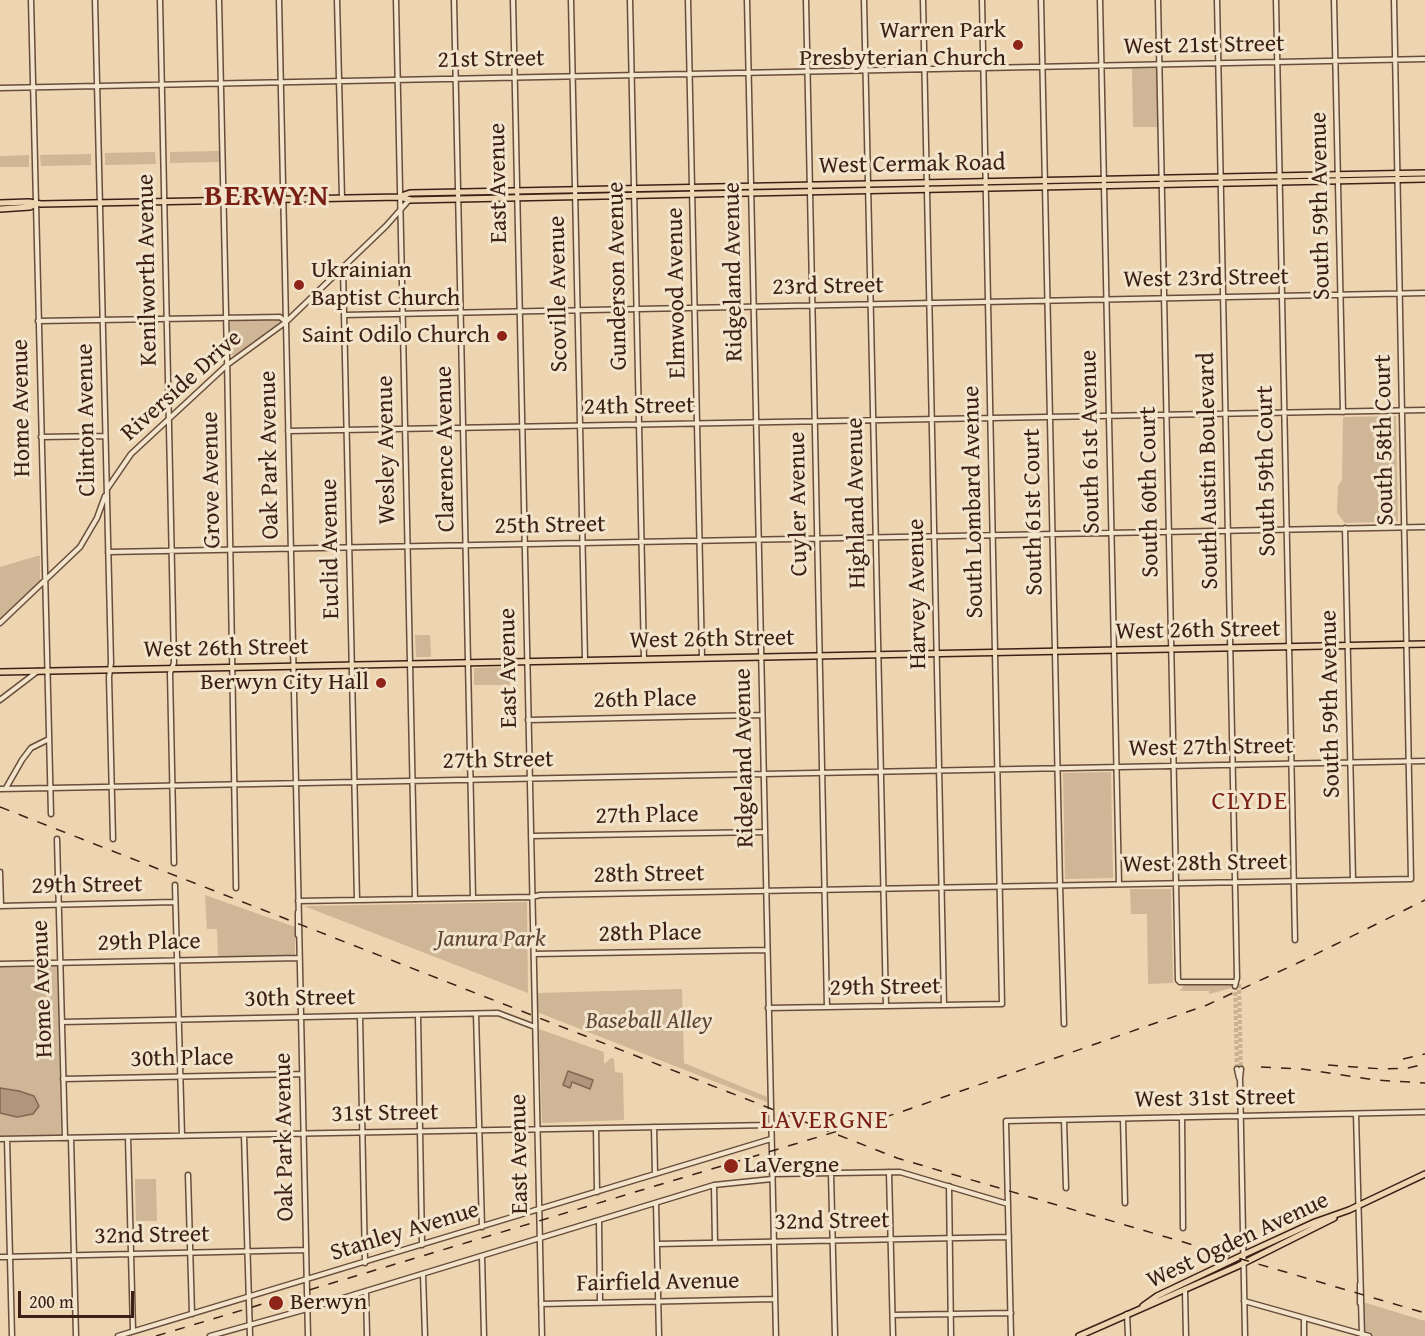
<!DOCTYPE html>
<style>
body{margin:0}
#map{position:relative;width:1425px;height:1336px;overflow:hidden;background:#ecd5b0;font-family:"Gentium Book Plus",serif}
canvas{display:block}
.scale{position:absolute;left:18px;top:1291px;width:116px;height:27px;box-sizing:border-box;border:3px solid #3c2016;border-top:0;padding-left:8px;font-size:18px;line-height:21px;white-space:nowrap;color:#3c2016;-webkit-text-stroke:4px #f3e4cc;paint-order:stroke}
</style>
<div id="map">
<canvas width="1425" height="1336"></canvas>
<div class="scale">200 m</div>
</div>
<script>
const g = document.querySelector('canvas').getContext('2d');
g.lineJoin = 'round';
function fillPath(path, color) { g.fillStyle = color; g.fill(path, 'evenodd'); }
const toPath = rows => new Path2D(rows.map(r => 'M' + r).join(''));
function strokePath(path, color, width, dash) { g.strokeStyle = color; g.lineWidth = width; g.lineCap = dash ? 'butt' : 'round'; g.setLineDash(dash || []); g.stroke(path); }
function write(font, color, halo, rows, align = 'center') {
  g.font = font + ' "Gentium Book Plus",serif'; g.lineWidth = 6; g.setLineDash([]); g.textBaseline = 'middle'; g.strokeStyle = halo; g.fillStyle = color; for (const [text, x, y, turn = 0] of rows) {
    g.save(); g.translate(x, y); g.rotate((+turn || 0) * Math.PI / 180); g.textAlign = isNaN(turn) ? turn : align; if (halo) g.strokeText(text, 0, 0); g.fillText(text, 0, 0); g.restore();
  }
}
fillPath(toPath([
 [1132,68,1157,68,1158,127,1133,127],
 [220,151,220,162,170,163,170,152],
 [155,152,156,164,105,165,105,153],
 [91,154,91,165,41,166,40,155],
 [29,155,29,167,0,167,0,156],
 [276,318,280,320,280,322,272,330,235,356,230,354,230,320],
 [1396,416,1398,521,1345,523,1337,513,1338,486,1342,480,1343,417],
 [37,556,40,556,40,581,0,619,0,567],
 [415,635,430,635,431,657,416,657],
 [510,667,510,685,474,685,474,668],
 [1111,772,1113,878,1065,879,1063,773],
 [1130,889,1171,889,1173,983,1148,984,1147,914,1131,914],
 [205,895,295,927,295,955,218,957,217,929,207,929],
 [527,902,528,993,304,906,422,904],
 [57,965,61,1135,0,1136,0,967],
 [1184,985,1231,985,1231,988,1209,994,1209,991,1180,991],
 [682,989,684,1063,767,1097,767,1102,537,1012,537,993],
 [539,1029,604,1052,604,1064,611,1058,614,1059,615,1072,623,1073,624,1120,542,1123],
 [135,1179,156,1179,157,1221,136,1221],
 [1363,1302,1425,1321,1425,1336,1375,1336,1363,1333]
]), '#ceb696');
const water = toPath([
 [568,1071,593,1080,590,1089,572,1082,570,1088,563,1085,568,1071],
 [0,1088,19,1091,34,1096,39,1106,33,1114,17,1117,0,1113,0,1088]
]);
fillPath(water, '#b0977c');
strokePath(water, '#826753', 1.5);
strokePath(toPath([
 [1239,984,1241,1069],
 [1235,986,1237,1069]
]), '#c9b191', 4, [4, 2]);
const minor = toPath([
 [31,0,51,814],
 [95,0,111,663,109,677,113,839],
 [160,0,174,663,170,673,174,863],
 [219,0,227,357,236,888],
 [279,0,308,1336],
 [337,0,342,198],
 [396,0,415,899],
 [454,0,473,898],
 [513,0,542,1336],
 [571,0,585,660],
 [630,0,644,659],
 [688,0,702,658],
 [747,0,776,1336],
 [806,0,827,1007],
 [864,0,886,1006],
 [923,0,944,1005],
 [1041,0,1060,885,1064,1024],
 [1100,0,1119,884],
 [1158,0,1178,980,1180,982,1235,982],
 [1217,0,1237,978,1235,986],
 [1276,0,1295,940],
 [1334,0,1343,412],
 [0,88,1425,59],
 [343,268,357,900],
 [344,315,1425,293],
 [38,321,280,317,285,321],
 [288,431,1425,410],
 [41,437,105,436],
 [107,489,131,454,227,365,286,322,386,226,410,199],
 [1345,528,1353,880],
 [108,552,1425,527],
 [0,623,80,547,97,518,105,496],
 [0,700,38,671],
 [528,720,762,715],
 [6,788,22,760,31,748,49,739],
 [0,789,1425,761],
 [531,836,764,832],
 [57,839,65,1138],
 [0,872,1,906],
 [175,885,182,1136],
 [298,901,532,897,540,895,1411,879,1394,0],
 [0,906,175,902],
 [298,912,298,935],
 [534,954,767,950],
 [0,964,299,958],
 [768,1008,1002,1004,982,0],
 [476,1014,482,1227],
 [418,1015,422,1245],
 [360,1016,365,1263],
 [62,1022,498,1013,535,1027],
 [1237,1069,1239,1078],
 [1241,1069,1240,1078,1245,1336],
 [63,1079,302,1074],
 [1356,1114,1362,1336],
 [1182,1117,1183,1228],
 [1123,1119,1125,1203],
 [1064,1120,1066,1188],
 [654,1127,655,1174],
 [596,1128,597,1192],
 [244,1135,250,1336],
 [128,1137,133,1331],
 [71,1138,76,1336],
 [0,1139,771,1125],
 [7,1139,12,1336],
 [889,1172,893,1336],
 [831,1173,835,1336],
 [772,1174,900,1172,1008,1204],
 [188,1175,192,1314],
 [714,1185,715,1243],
 [949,1186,951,1336],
 [656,1203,659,1336],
 [599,1220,600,1302],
 [657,1244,1009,1237],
 [482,1256,484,1336],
 [0,1257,306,1250],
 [423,1274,425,1336],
 [1360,1284,1360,1303],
 [1185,1290,1186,1336],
 [366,1291,367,1336],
 [1244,1301,1369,1336],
 [541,1304,775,1299],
 [1127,1314,1128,1336],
 [893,1315,1011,1313],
 [1304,1318,1304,1336],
 [118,1336,771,1139],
 [210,1336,307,1309,714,1185,772,1179],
 [1011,1336,1006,1121,1425,1112]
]);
const major = toPath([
 [401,196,410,193,463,192,1425,173],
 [0,203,29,202,41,204,400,197,410,200,1425,179],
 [0,209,30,207,36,204],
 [0,672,1425,644],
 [1143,1306,1157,1296,1243,1255,1315,1222,1349,1210,1425,1174],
 [1079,1336,1238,1266,1334,1218]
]);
strokePath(minor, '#684d3c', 7);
strokePath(major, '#3c2016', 8);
strokePath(minor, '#f3e4cc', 4);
strokePath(major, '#ecd5b0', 5);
strokePath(toPath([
 [0,807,897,1158,1425,1313],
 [1403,1059,1425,1054],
 [1328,1065,1383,1069,1408,1068,1425,1064],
 [1261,1067,1302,1069,1375,1080,1425,1083],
 [156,1336,898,1113,1207,1005,1302,961,1425,900]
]), '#3c2016', 1.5, [10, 10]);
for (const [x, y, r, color] of [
 [1018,45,6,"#8f2418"],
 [299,285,6,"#8f2418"],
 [502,336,6,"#8f2418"],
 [381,683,6,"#8f2418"],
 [731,1166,8,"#8f2418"],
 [276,1303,8,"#8f2418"]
]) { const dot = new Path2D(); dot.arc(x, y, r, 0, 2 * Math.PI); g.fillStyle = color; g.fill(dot); strokePath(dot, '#f3e4cc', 2); }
write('24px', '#3c2016', '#f3e4cc', [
 ["Warren Park",1006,31],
 ["Presbyterian Church",1006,59],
 ["Ukrainian",311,271,"left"],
 ["Baptist Church",311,299,"left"],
 ["Saint Odilo Church",490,336],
 ["Berwyn City Hall",369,683],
 ["LaVergne",744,1166,"left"],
 ["Berwyn",290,1303,"left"]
], 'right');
write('24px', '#3c2016', '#f3e4cc', [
 ["West 21st Street",1204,46,-1],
 ["21st Street",491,60,-1],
 ["West Cermak Road",912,165,-1],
 ["East Avenue",499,183,-91],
 ["South 59th Avenue",1321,206,-91],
 ["Kenilworth Avenue",148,270,-91],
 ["Ridgeland Avenue",734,272,-91],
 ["Gunderson Avenue",618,276,-91],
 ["West 23rd Street",1206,279,-1],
 ["23rd Street",828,287,-1],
 ["Elmwood Avenue",677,293,-91],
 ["Scoville Avenue",559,294,-91],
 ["Riverside Drive",182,386,-42],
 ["24th Street",639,407,-1],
 ["Home Avenue",22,408,-91],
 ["Clinton Avenue",87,420,-91],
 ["South 58th Court",1385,440,-91],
 ["South 61st Avenue",1091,442,-91],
 ["Clarence Avenue",446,449,-91],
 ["Wesley Avenue",387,450,-91],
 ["Oak Park Avenue",270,455,-91],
 ["South Austin Boulevard",1209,471,-91],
 ["South 59th Court",1267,471,-91],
 ["Grove Avenue",212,480,-91],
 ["South 60th Court",1150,492,-91],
 ["South Lombard Avenue",974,502,-91],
 ["Highland Avenue",857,503,-91],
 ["Cuyler Avenue",799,504,-91],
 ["South 61st Court",1034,512,-91],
 ["25th Street",550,526,-1],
 ["Euclid Avenue",331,549,-91],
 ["Harvey Avenue",918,594,-91],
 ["West 26th Street",1198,631,-1],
 ["West 26th Street",712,640,-1],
 ["West 26th Street",226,649,-1],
 ["East Avenue",509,668,-91],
 ["26th Place",645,700,-1],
 ["South 59th Avenue",1331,704,-91],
 ["West 27th Street",1211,748,-1],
 ["Ridgeland Avenue",745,758,-91],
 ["27th Street",498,761,-1],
 ["27th Place",647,816,-1],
 ["West 28th Street",1205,864,-1],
 ["28th Street",649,875,-1],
 ["29th Street",87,886,-1],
 ["28th Place",650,934,-1],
 ["29th Place",149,943,-1],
 ["29th Street",885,988,-1],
 ["Home Avenue",43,989,-92],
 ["30th Street",300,999,-1],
 ["30th Place",182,1059,-1],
 ["West 31st Street",1215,1099,-1],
 ["31st Street",385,1114,-1],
 ["Oak Park Avenue",285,1137,-91],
 ["East Avenue",520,1154,-91],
 ["32nd Street",832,1222,-1],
 ["Stanley Avenue",405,1232,-17],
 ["32nd Street",152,1236,-1],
 ["West Ogden Avenue",1238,1241,-25],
 ["Fairfield Avenue",658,1283,-1]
]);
write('italic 24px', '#604636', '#f3e4cc', [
 ["Janura Park",491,940],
 ["Baseball Alley",649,1022]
]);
g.letterSpacing = '1.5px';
write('26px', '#7a1f14', '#f3e4cc', [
 ["CLYDE",1250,802],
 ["LAVERGNE",825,1121]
]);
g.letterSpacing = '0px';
g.letterSpacing = '1.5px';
write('bold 30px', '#7a1f14', '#f3e4cc', [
 ["BERWYN",267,197]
]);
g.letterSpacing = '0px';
</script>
